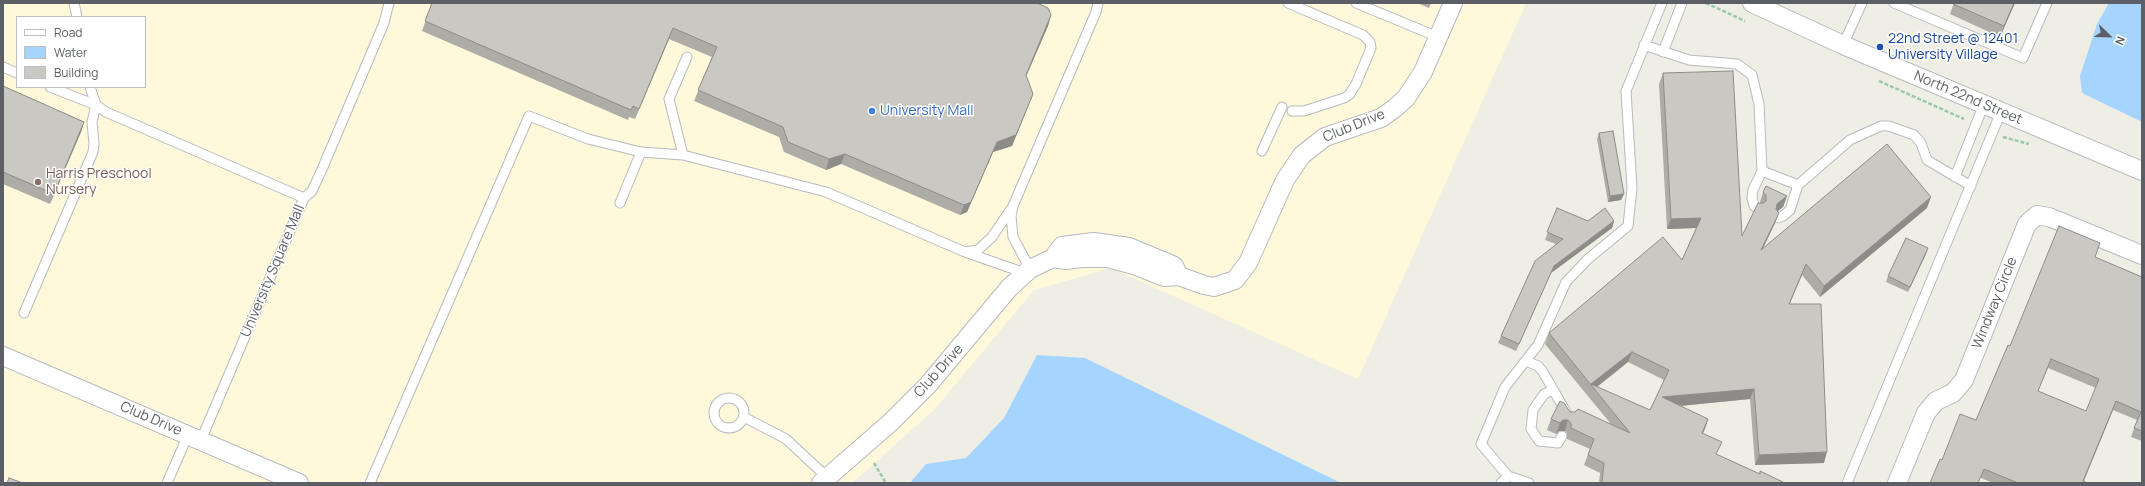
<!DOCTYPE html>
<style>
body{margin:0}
#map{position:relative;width:2145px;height:486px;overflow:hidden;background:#efeee5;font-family:Manrope,sans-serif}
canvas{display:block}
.frame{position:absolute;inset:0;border:4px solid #5c6066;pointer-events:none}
.legend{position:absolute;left:16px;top:16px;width:130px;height:72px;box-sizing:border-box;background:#fff;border:1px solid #bebfc2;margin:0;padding:5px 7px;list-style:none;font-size:12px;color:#5c6066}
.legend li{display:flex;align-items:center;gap:8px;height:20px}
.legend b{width:20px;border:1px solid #bebfc2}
.north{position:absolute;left:2089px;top:16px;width:40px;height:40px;-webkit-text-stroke:3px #fff;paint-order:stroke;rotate:113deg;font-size:11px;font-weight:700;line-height:16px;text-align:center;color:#5c6066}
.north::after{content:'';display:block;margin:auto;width:14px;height:18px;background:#5c6066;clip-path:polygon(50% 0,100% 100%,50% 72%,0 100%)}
</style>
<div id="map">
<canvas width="2145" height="486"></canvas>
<div class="frame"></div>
<ul class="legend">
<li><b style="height:5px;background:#fff"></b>Road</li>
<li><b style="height:11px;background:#a5d4ff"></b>Water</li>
<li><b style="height:11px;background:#cac8c2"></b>Building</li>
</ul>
<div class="north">N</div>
</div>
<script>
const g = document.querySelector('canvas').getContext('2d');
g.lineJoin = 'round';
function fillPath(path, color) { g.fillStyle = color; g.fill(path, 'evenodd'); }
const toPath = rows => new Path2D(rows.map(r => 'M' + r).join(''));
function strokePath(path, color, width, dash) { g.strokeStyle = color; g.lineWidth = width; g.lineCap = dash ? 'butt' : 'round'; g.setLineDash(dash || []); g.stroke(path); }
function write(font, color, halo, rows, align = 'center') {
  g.font = font + ' Manrope,sans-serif'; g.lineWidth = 3; g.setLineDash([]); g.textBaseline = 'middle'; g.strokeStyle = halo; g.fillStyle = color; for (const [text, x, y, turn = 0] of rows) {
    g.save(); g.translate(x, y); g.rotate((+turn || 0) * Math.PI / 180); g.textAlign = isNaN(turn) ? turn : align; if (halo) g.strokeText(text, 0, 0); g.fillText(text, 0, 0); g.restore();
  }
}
fillPath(toPath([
 [3,3,1526,3,1358,379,1111,268,1034,290,935,409,852,483,3,483],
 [17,17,145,17,145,87,17,87]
]), '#fff8da');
fillPath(toPath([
 [2109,3,2142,3,2142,122,2082,93,2080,76,2097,24],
 [1037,355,1085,358,1341,483,910,483,926,464,966,458,1004,418]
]), '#a5d4ff');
const lane = toPath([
 [74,3,77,17],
 [1288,3,1363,35,1370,42,1371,48,1356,84,1349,95,1344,98,1304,111,1292,111],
 [1356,3,1438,37],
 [1894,3,2023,58,2047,3],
 [1644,45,1689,60,1737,64,1752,75,1759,104,1762,171,1798,185,1850,140,1881,126,1889,126,1914,135,1921,143,1927,160,1971,186],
 [1843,45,1862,3],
 [1663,52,1682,3],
 [687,57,669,99,683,155,826,192,965,252,1025,273],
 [3,67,17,73],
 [90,87,96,105,106,112,304,198,201,440],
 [1262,151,1282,107],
 [1955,177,1984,104],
 [304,198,312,191,323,167,384,23,389,3],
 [620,203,641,152],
 [1757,208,1754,206,1752,198,1753,190,1762,171],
 [1778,218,1783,216,1790,210,1798,185],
 [966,252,978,250,992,237,1011,209],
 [1030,269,1013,237,1011,216,1013,206,1096,12,1098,3],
 [24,313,93,152,94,144,92,122,96,105,50,87],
 [1526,361,1538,366,1543,372,1566,412],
 [1553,390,1544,394,1533,410,1531,429,1539,441,1558,443,1562,436],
 '714 413a15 15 0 1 1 30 0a15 15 0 1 1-30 0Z',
 [744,417,786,439,828,478],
 [167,483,188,435],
 [370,483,529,116,588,139,641,152,683,155],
 [1501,483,1508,476],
 [1529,483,1508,476,1481,444,1505,387,1538,345,1566,282,1588,259,1628,226,1632,188,1626,91,1662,3],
 [1847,483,2001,112]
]);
const street = toPath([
 [1752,3,1843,45,2142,171],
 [1053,258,1066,260,1081,258,1108,258,1134,265,1164,277,1179,276,1204,285,1214,287,1235,280,1248,263,1285,180,1302,155,1325,137,1381,118,1395,108,1406,98,1423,72,1453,3],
 [3,356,299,483],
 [821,483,891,422,928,385,1009,288,1030,269,1053,258,1062,246,1094,242,1129,247,1170,264,1174,266,1179,276],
 [1897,483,1926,413,1936,401,1953,393,1964,380,2027,224,2037,215,2049,217,2142,255]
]);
strokePath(lane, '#b7babf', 11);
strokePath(street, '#b7babf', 20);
strokePath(toPath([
 [1706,3,1745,21],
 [1879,81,1964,119],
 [2003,137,2029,144],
 [874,463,886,483]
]), '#99c9a9', 2.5, [4, 2]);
strokePath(lane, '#fff', 9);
strokePath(street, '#fff', 18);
fillPath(toPath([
 [432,3,1051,15,1048,26,1026,76,1033,94,1012,146,993,152,967,212,960,215,841,164,826,170,784,152,779,137,694,101,712,57,669,39,635,119,629,117,628,120,422,31],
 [1417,3,1431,3,1429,8],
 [1954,3,2015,3,2000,37,1950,14],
 [1663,73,1742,236,1760,203,1760,202,1763,192,1787,196,1783,207,1778,211,1775,223,1763,248,1927,208,1820,297,1802,275,1789,304,1824,463,1755,465,1750,399,1680,406,1708,419,1703,433,1717,455,1759,474,1760,471,1785,483,1599,483,1600,473,1584,465,1590,449,1567,439,1567,433,1565,431,1559,431,1556,434,1547,430,1551,419,1570,412,1611,424,1545,344,1549,333,1682,260,1696,228,1667,229,1659,84],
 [1628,362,1664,380,1650,410,1597,387],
 [3,86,84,122,81,132,50,204,3,184],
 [1599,133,1624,194,1621,200,1608,202,1597,139],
 [1557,208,1588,221,1614,221,1612,228,1551,273,1516,351,1498,343,1501,336,1556,244,1545,240],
 [1926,254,1908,292,1886,282,1888,276],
 [2095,258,2142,277,2142,441,2131,437,2137,420,2113,410,2084,481,2087,483,1993,483,1981,478,1942,460,1976,420,2010,346],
 [2048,368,2096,388,2086,411,2038,391]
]), '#aeaca7');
fillPath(toPath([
 [2014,3,2015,3,2000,37,2004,26],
 [1051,15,1048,26,1022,86,1026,75],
 [673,28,669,39,635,119,639,109],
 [1033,94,1012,146,993,152,967,212,960,215,964,205,997,142],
 [84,122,81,132,50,204,54,194],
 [845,154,841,164,826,170,829,159],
 [1624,194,1621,200,1608,202,1610,196],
 [1787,196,1783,207,1773,215,1777,204],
 [1931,197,1927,208,1820,297,1824,286],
 [1779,213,1775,223,1757,261,1761,250],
 [1701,218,1697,228,1667,229,1671,219],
 [1614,221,1612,228,1551,273,1516,351,1519,344,1554,266],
 [1928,248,1926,254,1908,292,1910,287],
 [1806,264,1802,275,1785,315,1789,304],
 [1632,352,1628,362,1594,389,1591,384],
 [1754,389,1750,399,1658,408,1662,397],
 [2116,401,2113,410,2083,483],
 [1708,419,1705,429,1698,443,1702,433],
 [1563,420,1568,420,1565,431,1559,431,1556,434,1560,423],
 [1827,452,1824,463,1755,465,1759,455]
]), '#8d8c88');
const building = toPath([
 [432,3,1037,3,1048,8,1051,15,1026,75,1033,94,1016,135,997,142,971,202,964,205,845,154,829,159,788,142,783,127,698,90,717,47,673,28,639,109,633,106,631,110,425,21,432,3],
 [1954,3,2014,3,2004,26,1953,4,1954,3],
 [1733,71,1742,236,1758,203,1763,203,1766,201,1766,195,1763,192,1766,186,1787,196,1777,204,1776,209,1779,213,1761,250,1887,144,1931,197,1824,286,1806,264,1789,304,1821,304,1827,452,1759,455,1754,389,1662,397,1708,419,1702,433,1722,442,1716,454,1760,474,1760,471,1785,483,1603,483,1602,482,1604,463,1588,455,1594,439,1571,428,1571,423,1568,420,1563,420,1560,423,1551,419,1560,401,1564,403,1570,412,1575,412,1578,409,1630,433,1549,333,1663,237,1682,260,1701,218,1671,219,1663,73,1733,71],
 [1632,352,1669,370,1650,410,1591,384,1632,352],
 [3,86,84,122,54,194,3,172,3,86],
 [1613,131,1624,194,1610,196,1599,133,1613,131],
 [1557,208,1588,221,1605,208,1614,221,1554,266,1519,344,1501,336,1535,261,1563,239,1547,232,1557,208],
 [2059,226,2100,243,2095,257,2142,277,2142,431,2134,428,2141,412,2116,401,2083,481,2087,483,2018,483,1984,469,1978,483,1930,483,1940,459,1942,460,1960,414,1976,420,2008,345,2010,346,2059,226],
 [2051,359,2099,379,2086,411,2038,391,2051,359],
 [1906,238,1928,248,1910,287,1888,276,1906,238],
 [9,478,23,483,7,483,9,478]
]);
fillPath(building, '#cac8c2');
strokePath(building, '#8d8c88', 1);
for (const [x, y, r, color] of [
 [1880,47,4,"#1a4fb4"],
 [872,111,4,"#3f7fe0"],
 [38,182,4,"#8d6e63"]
]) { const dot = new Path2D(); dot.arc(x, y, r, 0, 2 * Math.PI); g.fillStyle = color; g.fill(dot); strokePath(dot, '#fff', 1.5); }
write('14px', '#164399', '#fff', [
 ["22nd Street @ 12401",1888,39],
 ["University Village",1888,55]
], 'left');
write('14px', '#5c6066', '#fff', [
 ["North 22nd Street",1968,98,23],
 ["Club Drive",1354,126,-22],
 ["University Square Mall",273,271,-67],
 ["Windway Circle",1995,303,-68],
 ["Club Drive",939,371,-48],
 ["Club Drive",151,419,23]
]);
write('14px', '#366cbe', '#fff', [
 ["University Mall",880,111]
], 'left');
write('14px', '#785e54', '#fff', [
 ["Harris Preschool",46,174],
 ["Nursery",46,190]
], 'left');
</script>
